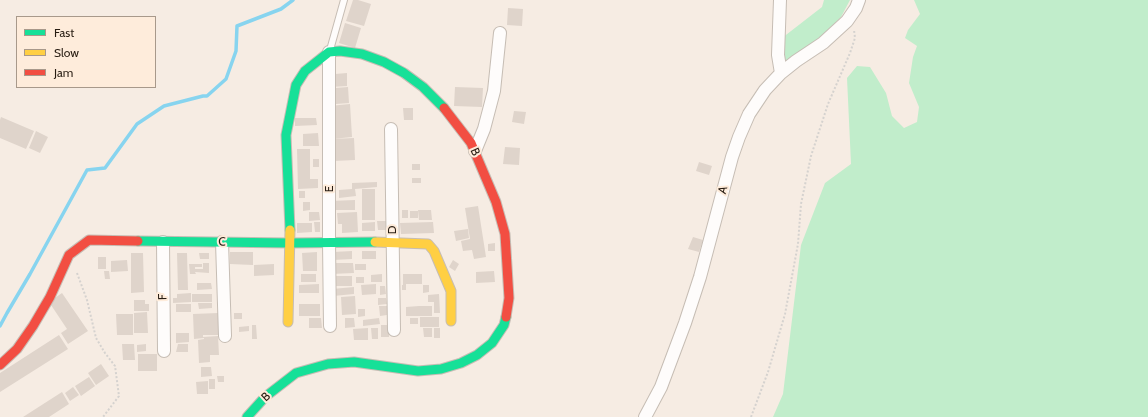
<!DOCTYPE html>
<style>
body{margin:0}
#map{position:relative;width:1148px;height:417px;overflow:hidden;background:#f6ece3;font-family:Cabin,sans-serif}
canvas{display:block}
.legend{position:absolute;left:16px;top:16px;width:140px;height:72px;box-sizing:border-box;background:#feecdb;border:1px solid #a8998b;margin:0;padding:5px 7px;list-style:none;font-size:12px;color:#271c12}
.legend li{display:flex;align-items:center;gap:8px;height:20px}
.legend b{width:20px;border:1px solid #a8998b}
</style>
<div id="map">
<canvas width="1148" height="417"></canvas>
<ul class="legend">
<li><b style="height:5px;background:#16e098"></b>Fast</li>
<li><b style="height:5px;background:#ffcf43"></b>Slow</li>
<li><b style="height:5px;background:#f24e42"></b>Jam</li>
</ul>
</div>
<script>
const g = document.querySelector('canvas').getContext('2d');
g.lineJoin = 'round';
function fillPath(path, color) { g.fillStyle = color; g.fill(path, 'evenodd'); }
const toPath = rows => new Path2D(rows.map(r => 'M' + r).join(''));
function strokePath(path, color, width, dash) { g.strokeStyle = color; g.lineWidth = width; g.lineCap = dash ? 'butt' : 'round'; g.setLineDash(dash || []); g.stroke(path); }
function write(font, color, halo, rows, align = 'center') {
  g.font = font + ' Cabin,sans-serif'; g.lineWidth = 4; g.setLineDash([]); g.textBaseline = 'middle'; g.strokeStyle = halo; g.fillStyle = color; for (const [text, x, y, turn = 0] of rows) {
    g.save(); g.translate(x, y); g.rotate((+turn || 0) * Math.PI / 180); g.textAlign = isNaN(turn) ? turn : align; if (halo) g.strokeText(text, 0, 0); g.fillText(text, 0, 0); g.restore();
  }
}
fillPath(toPath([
 [824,0,850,0,841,17,820,38,784,62,782,38,822,7],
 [914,0,1148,0,1148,417,773,417,783,394,801,245,825,183,851,164,847,78,857,66,870,67,886,93,892,116,904,128,917,122,919,107,909,83,913,57,917,46,905,38,908,30,920,14]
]), '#c1edcb');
strokePath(toPath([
 [0,326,7,313,30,274,87,170,105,168,137,124,164,106,203,96,207,96,226,79,236,51,237,26,281,9,293,0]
]), '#87d4ef', 3.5);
fillPath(toPath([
 [353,0,358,0,371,4,364,26,346,21],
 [508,8,523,9,522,26,507,25],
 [345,23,361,28,355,48,339,43],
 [347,73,347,86,331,87,335,74],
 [348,87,349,103,336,104,335,88],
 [455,87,483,88,482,107,454,106],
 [350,104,352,137,332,139,329,106],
 [403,108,413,108,413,120,404,120],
 [514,111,526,112,524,124,512,122],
 [1,117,34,131,26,149,0,138,0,120],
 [295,118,316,118,317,125,295,126],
 [36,131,48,137,40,153,29,148],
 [318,133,319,146,303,146,303,134],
 [354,138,355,160,333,161,332,139],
 [505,147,520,148,519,165,503,164],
 [297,149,310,149,310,179,318,179,318,188,298,189],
 [313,159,319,159,319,167,313,167],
 [699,162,712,166,709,175,696,171],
 [412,164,420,164,420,170,412,170],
 [412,178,421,178,421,183,412,183],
 [377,182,377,187,355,189,356,196,339,198,339,190,352,189,352,183],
 [362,189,375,189,375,220,362,220],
 [299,191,305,191,305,198,299,198],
 [355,200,355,210,330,210,330,201],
 [303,202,310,202,310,210,303,211],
 [478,206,486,257,474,259,472,250,463,251,461,241,470,239,465,208],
 [402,210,408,210,408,218,402,218],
 [418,210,431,210,432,220,419,220],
 [410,211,418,211,418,218,410,218],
 [309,212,319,212,320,220,309,221],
 [357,212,358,232,342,233,342,224,338,224,337,213],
 [377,221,386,221,386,230,378,230],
 [314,222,320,222,320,232,315,232],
 [375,222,375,231,362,231,362,223],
 [433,222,434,233,401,234,400,223],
 [297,223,312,223,312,232,297,233],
 [468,229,469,238,456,241,454,231],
 [693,237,703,240,699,252,688,249],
 [495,243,495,251,488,251,488,244],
 [352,251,352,259,333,260,333,252],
 [362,251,376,251,376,259,362,259],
 [230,252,253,252,253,265,230,264],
 [317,252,317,271,303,271,302,253],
 [131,253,143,253,144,292,131,293],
 [177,253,187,253,188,290,178,290],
 [199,253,209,253,209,259,200,259],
 [98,257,106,257,106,269,98,269],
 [127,260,128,271,111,272,111,261],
 [453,260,459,264,455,271,449,267],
 [203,263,209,263,209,273,195,272,196,274,190,274,189,264,202,264,202,267,195,267,195,269,203,269],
 [331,263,353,263,354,273,331,274],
 [274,264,274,275,254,276,254,265],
 [355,264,366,264,366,270,355,270],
 [104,271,109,271,110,279,105,279],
 [494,271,495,282,476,283,476,272],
 [301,274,316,274,316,282,301,282],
 [382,274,382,282,371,282,371,275],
 [403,274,422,274,422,284,406,284,406,290,402,290,402,285,403,285],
 [332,276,352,276,352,286,332,286],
 [356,277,364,277,364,283,356,283],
 [197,283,211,283,212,289,197,290],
 [319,284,319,293,299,293,299,285],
 [376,284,376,294,362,295,361,285],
 [423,285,429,285,429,292,423,293],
 [380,286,385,286,386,294,380,295],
 [354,287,354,294,333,296,332,289],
 [62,293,88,331,68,344,61,333,67,329,49,302],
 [191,293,191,302,173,303,173,298,177,298,177,294],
 [192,294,202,294,202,302,192,302],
 [202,294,212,294,212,302,202,302],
 [439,294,440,313,434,313,434,302,428,302,428,295],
 [355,296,356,314,342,315,341,297],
 [378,298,386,298,387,304,378,305],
 [134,300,145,300,145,304,149,304,149,311,134,311],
 [198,303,212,303,212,308,199,309],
 [176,304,191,304,191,312,176,312],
 [299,304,320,304,320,316,299,316],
 [379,306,387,306,387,315,380,316],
 [419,306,419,316,406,316,406,307],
 [419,306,432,306,432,316,419,316],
 [358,309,365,309,365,316,358,317],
 [147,312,148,333,134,333,134,313],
 [218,313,218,335,203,335,203,337,218,336,219,355,210,355,210,362,199,363,198,340,204,339,204,338,194,339,193,314],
 [234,313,242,313,242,319,234,319],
 [116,314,133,314,133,335,117,335],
 [420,317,439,317,439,327,420,327],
 [309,318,321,318,322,328,309,328],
 [345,318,354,318,355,327,345,328],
 [379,318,380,324,363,326,363,320],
 [410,318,418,318,418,324,410,324],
 [252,325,256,325,257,339,252,339],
 [381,325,389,325,389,337,381,337],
 [249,326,249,331,239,332,239,327],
 [368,328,368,340,354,340,353,329],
 [371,328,378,328,378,339,372,339],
 [423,328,432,328,432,337,424,337],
 [434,328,440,328,440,338,434,338],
 [176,333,189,333,189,342,176,343],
 [59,335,68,349,0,392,0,373],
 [122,344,134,344,135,360,123,360],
 [146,344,146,351,137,352,137,345],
 [178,344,188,344,188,352,176,352],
 [138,354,157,354,157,371,138,371],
 [101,364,109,376,96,385,88,373],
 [201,367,211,367,212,376,201,377],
 [217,376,224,376,224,382,218,382],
 [89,377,95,386,81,396,75,386],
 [209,379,215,379,215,389,209,389],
 [208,381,208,394,197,394,196,382],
 [73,387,79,395,70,401,65,393],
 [62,392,69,404,49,417,23,417]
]), '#dfd4cb');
const lane = toPath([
 [330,50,344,0]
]);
const street = toPath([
 [780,0,778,55,781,73],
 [329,52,329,242,330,326],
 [391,129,394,330],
 [475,151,484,129,494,91,500,33],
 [163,242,164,351],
 [222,242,225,336],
 [645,417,661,387,685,323,700,277,732,157,739,137,749,114,765,90,781,73,796,61,823,43,847,21,856,8,859,0]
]);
const fast = toPath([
 [290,230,286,135,296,85,305,71,329,52,340,51,362,54,384,62,404,73,423,87,444,108],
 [138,241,290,243,375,242],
 [247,417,265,397,296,373,328,364,354,362,418,371,441,369,461,363,477,355,492,343,504,325,506,317]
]);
const slow = toPath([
 [375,242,428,244,434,251,451,291,451,321],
 [288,322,290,230]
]);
const jam = toPath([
 [444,108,471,143,496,202,505,234,509,298,506,317],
 [0,365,17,349,33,326,50,297,69,255,89,240,138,241]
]);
strokePath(lane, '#c6bdb4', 8);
strokePath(street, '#c6bdb4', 14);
strokePath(fast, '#c6bdb4', 11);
strokePath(slow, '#c6bdb4', 11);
strokePath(jam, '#c6bdb4', 11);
strokePath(toPath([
 [77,273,87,300,96,338,105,353,115,366,119,396,103,417],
 [751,417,768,372,785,314,798,244,801,204,811,156,828,104,850,53,855,38,854,30]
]), '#d5d2cf', 2, [2, 2]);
strokePath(lane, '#fefcfb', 6);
strokePath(street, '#fefcfb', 12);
strokePath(fast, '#16e098', 9);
strokePath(slow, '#ffcf43', 9);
strokePath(jam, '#f24e42', 9);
write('12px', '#271c12', '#feecdb', [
 ["B",475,152,67],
 ["E",329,189,-90],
 ["A",723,190,-75],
 ["D",392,230,-90],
 ["C",222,242,1],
 ["F",163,297,-91],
 ["B",266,397,-42]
]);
</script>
